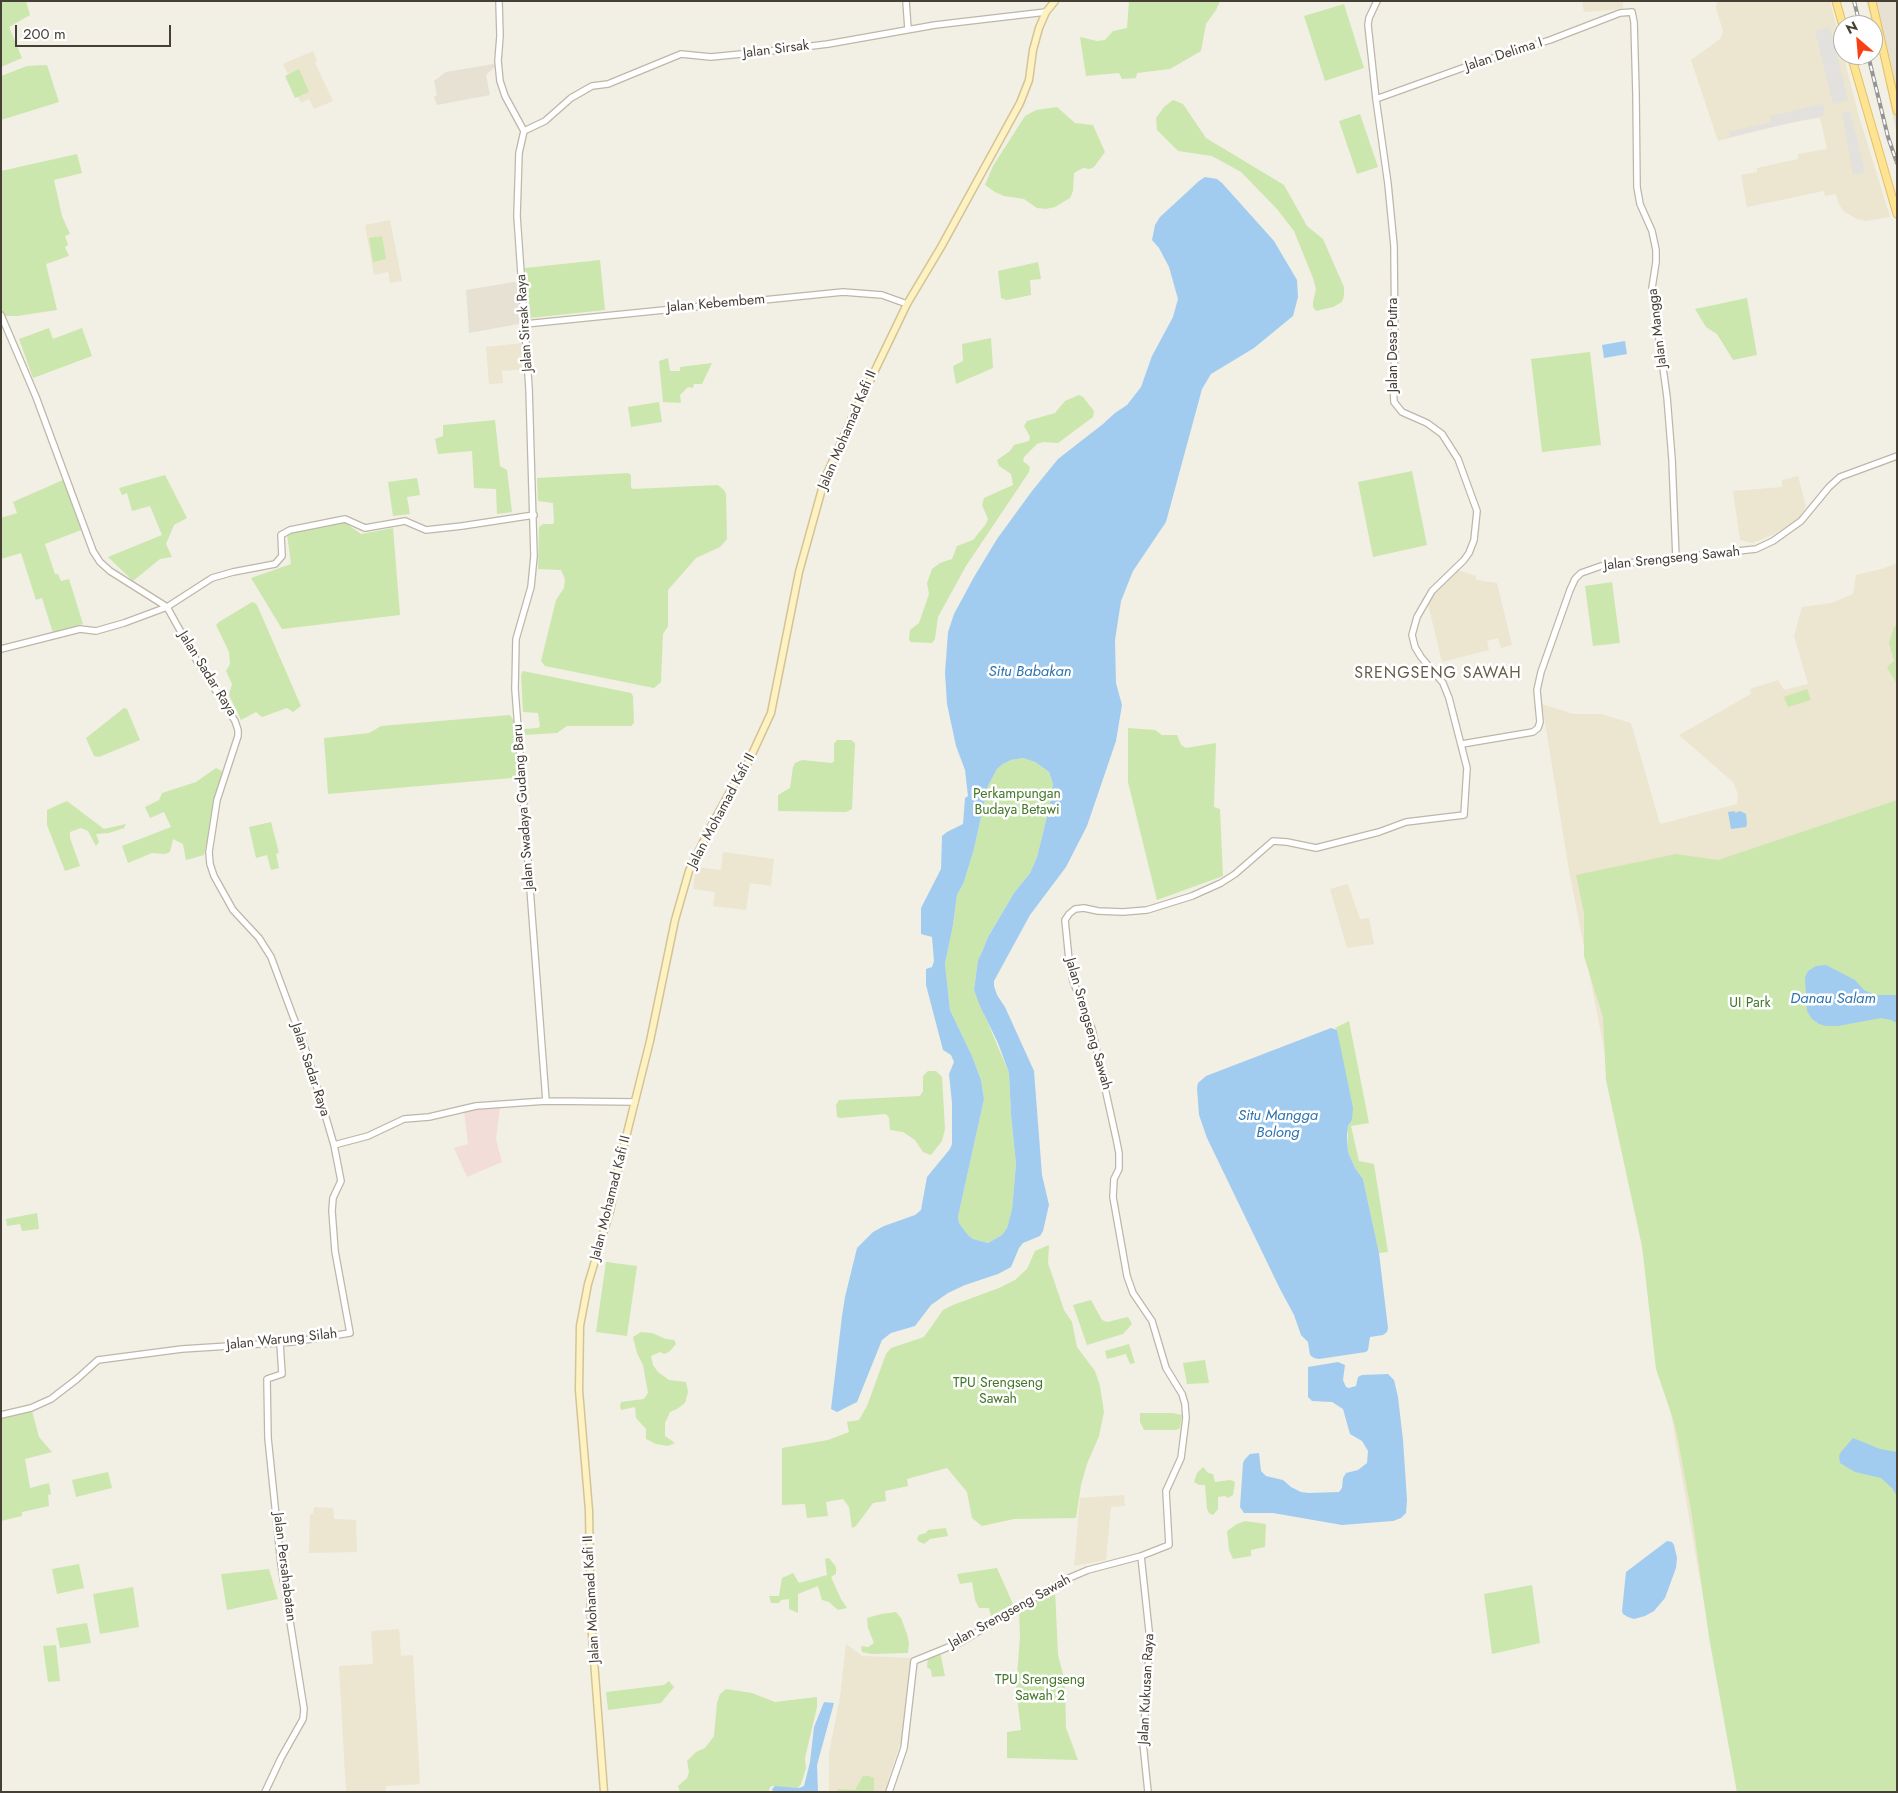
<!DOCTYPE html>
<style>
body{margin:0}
#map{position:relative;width:1898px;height:1793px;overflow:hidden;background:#f2efe5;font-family:Jost,sans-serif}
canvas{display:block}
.frame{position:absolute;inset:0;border:2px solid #453f35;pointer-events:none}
.north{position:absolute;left:1833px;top:15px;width:50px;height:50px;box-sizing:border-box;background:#fff;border:1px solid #b5b2ae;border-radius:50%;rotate:333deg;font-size:14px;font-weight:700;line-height:20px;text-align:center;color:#453f35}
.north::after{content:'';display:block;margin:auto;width:18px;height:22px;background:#f94015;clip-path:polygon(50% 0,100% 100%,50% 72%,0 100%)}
.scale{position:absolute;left:15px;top:25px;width:156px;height:22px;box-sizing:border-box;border:2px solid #453f35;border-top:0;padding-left:6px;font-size:15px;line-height:18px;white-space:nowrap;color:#453f35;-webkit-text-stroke:4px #fff;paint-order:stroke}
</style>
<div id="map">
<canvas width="1898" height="1793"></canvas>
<div class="frame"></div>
<div class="north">N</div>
<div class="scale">200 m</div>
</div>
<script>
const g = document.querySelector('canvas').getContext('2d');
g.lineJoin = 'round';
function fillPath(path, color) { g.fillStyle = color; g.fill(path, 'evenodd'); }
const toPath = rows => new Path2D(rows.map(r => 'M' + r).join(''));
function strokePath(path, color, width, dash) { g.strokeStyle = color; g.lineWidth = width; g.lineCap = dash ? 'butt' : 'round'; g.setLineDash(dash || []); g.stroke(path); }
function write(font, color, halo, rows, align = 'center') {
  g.font = font + ' Jost,sans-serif'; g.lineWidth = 5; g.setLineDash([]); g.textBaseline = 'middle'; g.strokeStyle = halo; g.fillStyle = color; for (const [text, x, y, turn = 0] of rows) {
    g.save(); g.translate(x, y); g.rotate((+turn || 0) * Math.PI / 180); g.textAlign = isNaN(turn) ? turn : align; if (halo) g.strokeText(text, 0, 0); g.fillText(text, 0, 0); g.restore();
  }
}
fillPath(toPath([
 [1866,1,1897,1,1897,134,1873,25],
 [499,63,486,75,490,95,437,105,434,97,437,95,434,81,446,72],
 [520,281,524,323,469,333,466,290]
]), '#e6e1d3');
fillPath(toPath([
 [1582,1,1623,1,1623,9,1584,12],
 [1717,1,1830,1,1858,113,1890,217,1866,221,1857,219,1843,211,1838,202,1836,194,1825,196,1824,191,1747,207,1741,175,1757,172,1757,168,1798,159,1798,154,1827,149,1820,118,1787,123,1718,141,1691,60,1720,39,1722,35,1723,31,1716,8],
 [313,51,317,61,315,63,333,101,314,109,309,99,301,103,283,64],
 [390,220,402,281,390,283,388,272,374,275,365,225],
 [523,343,526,369,502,371,503,383,489,384,486,347],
 [1798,476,1806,506,1799,518,1774,534,1752,543,1740,540,1733,491,1782,487,1782,480],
 [1897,563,1897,1792,1737,1792,1631,1185,1569,871,1542,704,1573,714,1601,714,1631,723,1660,824,1737,804,1738,794,1733,782,1679,735,1751,694,1750,689,1778,680,1784,690,1808,684,1794,636,1802,607,1831,603,1853,594,1856,575,1882,569],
 [1457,570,1476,576,1476,580,1497,583,1512,645,1501,648,1498,638,1487,641,1489,650,1442,662,1427,600],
 [723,852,774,859,771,886,750,883,746,910,713,906,715,892,693,889,696,867,721,870],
 [1348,884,1360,919,1369,918,1374,944,1347,948,1330,889],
 [1124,1495,1125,1506,1111,1507,1106,1560,1074,1566,1080,1498],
 [314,1507,333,1508,334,1519,356,1520,357,1552,309,1553,310,1514,313,1514],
 [399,1629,401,1656,413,1655,420,1784,386,1786,386,1792,346,1792,339,1666,373,1664,371,1631],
 [846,1644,862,1656,911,1658,904,1732,889,1777,887,1792,829,1792,829,1753,840,1697]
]), '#ece5cf');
fillPath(toPath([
 [500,1107,496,1139,502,1162,467,1177,454,1148,468,1144,464,1110]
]), '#f3ddd8');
fillPath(toPath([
 [1,1,26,1,30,15,9,27,22,58,1,67],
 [1129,1,1220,1,1216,10,1206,24,1201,51,1170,69,1137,73,1136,78,1122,79,1119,73,1086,76,1080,37,1097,41,1105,40,1113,31,1127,28],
 [1344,4,1364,68,1325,81,1304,16],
 [47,65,59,102,1,120,1,76,27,66],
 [299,69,309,92,295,98,285,76],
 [1173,100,1183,104,1206,138,1284,185,1307,226,1323,239,1344,287,1344,296,1342,302,1333,307,1316,311,1313,307,1313,302,1316,289,1313,278,1294,231,1277,209,1241,172,1212,156,1178,151,1157,130,1156,118,1164,107],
 [1057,107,1075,123,1093,125,1105,152,1094,167,1090,169,1083,168,1074,173,1073,191,1070,198,1055,207,1046,209,1037,208,1024,199,1004,196,995,192,985,185,993,166,1025,116,1036,110],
 [1360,114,1378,167,1357,174,1339,121],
 [77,154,82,173,54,180,62,216,70,234,65,236,68,245,65,247,69,256,46,264,57,310,17,316,1,316,1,171],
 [382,236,386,259,373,262,369,238],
 [600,260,605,310,530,318,525,268],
 [1038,262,1041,279,1030,280,1031,295,1007,300,1001,298,998,271],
 [1747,298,1757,355,1733,360,1717,334,1706,327,1695,309],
 [49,328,53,339,82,328,92,356,33,378,19,339],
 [991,338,993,368,956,384,953,366,963,361,962,344],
 [1590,352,1601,445,1542,452,1531,359],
 [668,358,670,371,680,371,680,367,712,363,702,384,694,384,693,388,688,387,680,395,681,403,663,402,659,361],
 [1079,395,1083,397,1094,411,1093,417,1058,443,1043,442,1037,444,1024,457,1023,461,1030,467,1029,472,966,566,938,617,935,639,932,643,910,642,909,638,910,630,919,623,929,594,927,583,932,569,940,563,952,559,957,546,973,540,986,524,988,519,982,505,984,498,1013,485,1011,474,999,466,997,460,1010,451,1014,445,1029,441,1030,437,1024,426,1027,421,1055,413,1065,401],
 [659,402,662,422,631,427,628,407],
 [495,420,500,466,507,470,512,512,497,514,496,489,474,488,472,451,438,454,435,439,443,436,443,425],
 [1412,471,1427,545,1373,557,1358,482],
 [628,473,631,475,631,487,633,489,718,485,724,490,726,494,727,539,720,547,696,558,668,590,668,626,663,634,661,682,654,688,545,666,541,661,556,600,564,588,565,579,561,570,538,569,539,527,543,524,553,524,554,522,553,503,538,501,537,478],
 [165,475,187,518,174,525,166,544,172,557,160,559,133,581,108,557,162,535,150,506,132,511,127,493,122,495,119,488],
 [417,478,420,495,407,497,410,514,393,516,388,482],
 [65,479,84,529,45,544,55,574,58,574,61,581,69,579,83,624,53,633,42,598,36,600,21,553,1,559,1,518,17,513,13,502],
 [343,521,361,534,393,528,400,615,282,629,251,578,291,564,287,534],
 [1612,582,1620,643,1593,646,1585,586],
 [252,602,255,603,257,605,301,706,293,712,287,708,262,717,256,712,241,720,229,695,232,684,226,671,230,664,229,652,216,625,219,622],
 [1897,625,1897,684,1887,667,1894,661,1889,643,1894,627],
 [523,671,631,693,633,696,634,723,631,726,567,726,557,733,525,735,524,729,538,728,540,726,538,713,523,712,521,675],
 [1807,689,1811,700,1788,707,1784,697],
 [124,708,127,709,140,740,99,757,94,756,86,738],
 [510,715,514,721,518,770,517,775,512,778,328,794,324,738,369,733,381,726],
 [1128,728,1155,730,1162,735,1177,735,1181,745,1186,748,1216,743,1214,807,1220,809,1223,876,1157,900,1128,782],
 [837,740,851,740,855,743,852,809,846,812,778,811,778,795,790,788,793,767,795,763,802,760,832,763,834,761,834,744],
 [1023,758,1035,762,1049,772,1053,784,1050,804,1037,857,1030,873,1014,893,988,937,982,952,978,960,974,990,1009,1073,1011,1115,1016,1164,1012,1209,1007,1228,1002,1235,988,1243,973,1239,968,1235,959,1223,958,1217,984,1099,981,1080,972,1056,950,1010,945,964,953,925,957,895,964,882,974,849,988,786,997,769,1003,764,1011,760],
 [216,768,224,772,204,855,186,860,183,844,173,839,170,852,165,854,152,853,128,863,122,846,171,827,164,812,150,818,145,807,159,800,162,793,196,782],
 [1897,800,1897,1792,1737,1792,1709,1637,1692,1516,1678,1440,1674,1422,1656,1369,1642,1246,1606,1080,1603,1017,1584,956,1584,913,1576,875,1676,854,1718,860],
 [67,801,104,829,126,824,124,828,109,833,96,834,99,842,96,846,88,831,81,828,70,832,70,838,80,866,65,871,47,825,47,810],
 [271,822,279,853,276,854,279,868,271,870,267,855,256,858,249,827],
 [1349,1021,1369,1123,1351,1126,1359,1161,1374,1164,1388,1252,1379,1253,1363,1179,1355,1168,1348,1152,1348,1126,1352,1120,1337,1030,1335,1028],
 [928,1071,936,1071,942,1077,945,1129,942,1141,931,1155,923,1152,915,1140,903,1132,890,1130,889,1118,886,1114,840,1118,837,1117,836,1105,839,1100,920,1096,923,1091,923,1076],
 [37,1213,39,1229,22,1231,20,1224,7,1226,6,1219],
 [1049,1245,1048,1263,1064,1310,1072,1322,1077,1347,1095,1371,1100,1386,1104,1412,1099,1436,1087,1464,1081,1485,1076,1518,1014,1519,982,1526,972,1518,967,1492,947,1468,907,1479,908,1486,885,1491,886,1501,873,1503,856,1526,852,1528,849,1507,843,1499,826,1502,828,1516,807,1518,805,1504,782,1505,782,1448,828,1440,849,1432,847,1422,859,1420,867,1406,886,1354,891,1348,924,1337,943,1310,953,1305,999,1288,1015,1280,1027,1269,1035,1251],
 [606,1262,637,1266,627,1336,596,1332],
 [1091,1300,1102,1320,1107,1322,1128,1317,1132,1324,1123,1334,1087,1345,1073,1305],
 [641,1332,652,1333,666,1339,674,1340,676,1344,669,1352,664,1354,660,1352,651,1356,653,1365,658,1372,669,1380,686,1382,688,1392,685,1403,677,1409,670,1412,665,1423,665,1436,675,1443,668,1446,656,1444,646,1439,646,1429,636,1418,635,1407,621,1410,620,1406,621,1402,644,1399,648,1393,643,1365,637,1353,633,1337],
 [1129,1344,1135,1363,1130,1364,1126,1354,1107,1359,1105,1351],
 [1205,1360,1209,1383,1187,1384,1183,1363],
 [32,1411,39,1437,52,1452,25,1459,30,1488,49,1483,51,1494,48,1495,49,1506,22,1512,22,1516,1,1521,1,1418],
 [1140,1413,1173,1413,1182,1415,1180,1428,1176,1430,1144,1430,1140,1422],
 [1203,1467,1208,1473,1213,1474,1215,1482,1230,1480,1235,1482,1233,1495,1228,1498,1225,1496,1218,1497,1218,1509,1213,1515,1209,1513,1207,1509,1205,1485,1199,1485,1194,1482,1197,1473],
 [108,1472,112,1488,76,1497,72,1480],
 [1245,1521,1266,1524,1265,1547,1251,1550,1251,1556,1233,1559,1229,1550,1227,1531,1237,1524],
 [946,1528,948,1536,930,1539,924,1544,918,1541,917,1539,919,1535,926,1533,928,1530],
 [829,1558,836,1567,836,1574,831,1577,841,1599,847,1608,838,1610,829,1602,822,1600,818,1586,798,1594,798,1613,789,1609,789,1599,781,1600,779,1603,771,1603,769,1596,779,1596,782,1578,793,1573,799,1583,827,1575,825,1559],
 [79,1564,84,1588,57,1594,52,1569],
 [997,1568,1013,1604,991,1616,989,1608,979,1608,975,1600,972,1582,960,1584,957,1574],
 [269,1569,278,1599,227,1610,221,1574],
 [1532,1585,1540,1643,1492,1654,1484,1594],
 [133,1587,139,1627,100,1634,93,1594],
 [1055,1589,1058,1655,1065,1682,1066,1728,1078,1760,1007,1758,1007,1732,1021,1730,1016,1690,1020,1636,1019,1610],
 [896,1612,901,1618,907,1634,909,1643,908,1653,872,1654,862,1652,861,1646,868,1647,874,1643,868,1628,867,1618,881,1614],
 [87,1623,91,1643,60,1648,56,1628],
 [56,1645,60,1681,48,1682,43,1646],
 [940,1652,945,1676,932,1677,931,1670,927,1667,928,1656],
 [669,1681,674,1687,661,1703,608,1710,606,1692,664,1685],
 [726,1689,752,1693,775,1702,817,1697,817,1707,805,1758,806,1768,801,1784,798,1788,771,1786,768,1792,680,1792,678,1786,687,1778,689,1772,687,1761,696,1752,705,1748,714,1736,717,1703,720,1694],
 [863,1776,869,1776,874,1778,874,1792,838,1792,838,1789,855,1790]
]), '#cbe7ad');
fillPath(toPath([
 [1830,27,1848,100,1833,104,1815,31],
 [1823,104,1825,115,1730,137,1729,132,1771,122,1770,116],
 [1850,111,1865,172,1853,175,1842,113]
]), '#e3e1dd');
fillPath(toPath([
 [1205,177,1217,179,1222,183,1274,241,1297,280,1298,297,1293,316,1254,348,1211,374,1202,389,1166,522,1133,571,1121,601,1115,640,1116,683,1122,705,1116,741,1087,826,1066,867,1030,915,994,981,994,986,997,995,1005,1007,1034,1071,1042,1175,1049,1205,1043,1231,1040,1236,1023,1243,1019,1248,1011,1267,998,1274,965,1285,948,1293,931,1305,915,1326,891,1333,882,1340,857,1402,837,1412,831,1409,842,1316,845,1297,857,1248,873,1232,884,1226,915,1215,921,1210,927,1177,950,1149,952,1144,952,1103,949,1074,954,1062,951,1055,943,1050,926,985,926,969,932,967,934,961,932,937,921,934,921,908,941,869,942,836,947,832,963,824,965,798,968,796,965,770,956,746,947,704,945,673,948,632,954,614,974,577,997,539,1032,491,1058,459,1103,424,1115,413,1127,405,1141,387,1152,356,1173,317,1178,299,1169,267,1159,248,1152,240,1155,225,1160,217,1199,181],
 [1023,758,1035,762,1049,772,1053,784,1050,804,1037,857,1030,873,1014,893,988,937,982,952,978,960,974,990,980,1006,998,1043,1009,1073,1011,1115,1016,1164,1012,1209,1007,1228,1002,1235,988,1243,973,1239,968,1235,959,1223,958,1217,984,1099,981,1080,972,1056,950,1010,945,964,953,925,957,895,964,882,974,849,988,786,997,769,1003,764,1011,760],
 [1625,341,1627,354,1604,358,1602,345],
 [1735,811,1735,813,1740,811,1746,814,1747,824,1746,827,1731,829,1728,812],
 [1826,965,1855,980,1864,990,1875,995,1897,995,1897,1023,1891,1020,1881,1018,1838,1026,1826,1026,1819,1024,1812,1019,1807,1011,1805,977,1808,971,1816,966],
 [1331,1028,1337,1030,1353,1108,1352,1120,1348,1126,1347,1136,1348,1152,1355,1168,1363,1179,1379,1253,1388,1328,1387,1332,1383,1335,1370,1337,1368,1350,1366,1352,1319,1359,1314,1358,1310,1355,1308,1342,1301,1335,1294,1315,1280,1289,1207,1138,1199,1115,1197,1088,1198,1083,1206,1076],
 [1338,1362,1345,1365,1343,1380,1346,1387,1349,1388,1356,1386,1358,1377,1362,1375,1388,1374,1394,1380,1398,1397,1403,1440,1407,1500,1406,1513,1401,1518,1393,1521,1342,1525,1273,1513,1244,1513,1240,1507,1243,1463,1245,1459,1250,1454,1259,1453,1261,1471,1266,1476,1283,1480,1291,1487,1301,1492,1309,1493,1339,1492,1342,1488,1343,1478,1346,1473,1358,1470,1367,1463,1368,1451,1362,1441,1350,1434,1343,1409,1332,1402,1312,1401,1308,1397,1308,1367],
 [1853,1438,1880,1449,1897,1452,1897,1496,1892,1488,1881,1478,1855,1472,1840,1463,1839,1456,1841,1452],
 [1667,1541,1672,1542,1674,1545,1677,1558,1676,1568,1665,1598,1654,1611,1645,1616,1634,1619,1628,1617,1623,1614,1622,1611,1626,1572],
 [824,1702,834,1703,817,1765,818,1792,773,1792,772,1789,775,1786,799,1788,804,1786,810,1762,814,1727]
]), '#a1ccf0');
const tertiary = toPath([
 [499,1,500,36,498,61,500,81,505,96,524,131],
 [906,1,908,29],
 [1376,99,1468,66,1550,40,1620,13,1632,12,1634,22,1636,93,1637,187,1640,204,1652,231,1656,250,1656,262,1652,288,1667,397,1672,459,1676,558],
 [524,131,519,153,517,216,529,388,534,556,531,587,516,639,515,689,546,1101],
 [524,131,545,121,571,98,592,86,608,84,681,54,711,57,762,52,828,44,935,25,1046,12],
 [1,315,36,397,93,551,100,562,110,571,167,607,197,661,235,721,238,730,238,736,217,800,209,852,210,864,214,876,233,910,259,938,271,957,306,1051,324,1111,334,1145,341,1181,333,1198,332,1211,335,1251,350,1333,292,1342,182,1349,98,1360,77,1379,51,1399,31,1408,1,1415],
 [525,324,843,292,882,295,907,304],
 [1,649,80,629,96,631,124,623,167,607,212,578,233,572,275,564,282,556,281,535,290,530,345,519,365,528,405,521,426,530,462,526,534,515],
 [1462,744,1533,732,1538,728,1540,722,1537,690,1541,672,1570,590,1575,579,1581,573,1601,566,1756,549,1773,541,1801,521,1829,487,1840,477,1897,456],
 [334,1145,368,1136,404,1119,429,1117,476,1106,546,1101,635,1102],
 [1141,1556,1150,1640,1143,1743,1148,1792],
 [265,1792,281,1758,303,1719,304,1709,281,1565,268,1438,267,1379,282,1374,280,1343],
 [889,1792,904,1748,914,1661,961,1642,1062,1581,1088,1570,1141,1556,1169,1545,1166,1491,1181,1458,1186,1418,1185,1404,1182,1394,1166,1368,1152,1321,1133,1293,1127,1276,1113,1197,1114,1179,1119,1169,1119,1153,1116,1138,1092,1029,1073,981,1069,960,1065,920,1069,914,1075,909,1084,908,1098,911,1123,912,1147,910,1192,896,1221,883,1235,874,1273,841,1287,842,1316,848,1379,832,1406,822,1464,815,1467,768,1449,698,1443,683,1421,657,1415,647,1412,635,1417,617,1432,591,1464,560,1469,553,1474,540,1477,511,1458,459,1442,434,1427,423,1402,412,1394,402,1393,382,1395,356,1394,246,1388,184,1376,99,1368,25,1369,18,1377,1]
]);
const secondary = toPath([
 [604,1792,591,1621,589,1511,579,1390,580,1326,588,1284,610,1211,619,1165,650,1041,675,920,689,871,709,830,742,770,747,765,771,713,799,572,825,478,851,420,907,304,941,247,1020,103,1029,80,1033,50,1039,28,1046,12,1055,1]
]);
const primary = toPath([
 [1836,1,1843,26],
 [1872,1,1897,111],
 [1851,55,1897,214]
]);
strokePath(tertiary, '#beb7a8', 8);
strokePath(secondary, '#d3c495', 9);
strokePath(primary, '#e3c162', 9);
strokePath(tertiary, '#fff', 5.5);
strokePath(secondary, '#fef2c3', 6);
strokePath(primary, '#fee393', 7);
const rail = toPath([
 [1854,1,1860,25],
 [1868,55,1888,137,1897,163]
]);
strokePath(rail, '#959595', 4);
strokePath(rail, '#fff', 2, [5.5]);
write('14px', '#453f35', '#fff', [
 ["Jalan Sirsak",776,50,-7],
 ["Jalan Delima I",1504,55,-18],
 ["Jalan Kebembem",716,304,-5],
 ["Jalan Sirsak Raya",525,323,-94],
 ["Jalan Mangga",1658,328,-97],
 ["Jalan Desa Putra",1394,345,-90],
 ["Jalan Mohamad Kafi II",848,430,-67],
 ["Jalan Srengseng Sawah",1672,559,-6],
 ["Jalan Sadar Raya",207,674,58],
 ["Jalan Swadaya Gudang Baru",524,807,-94],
 ["Jalan Mohamad Kafi II",722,811,-62],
 ["Jalan Srengseng Sawah",1088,1024,74],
 ["Jalan Sadar Raya",310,1070,72],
 ["Jalan Mohamad Kafi II",611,1198,-76],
 ["Jalan Warung Silah",282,1340,-6],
 ["Jalan Persahabatan",284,1567,83],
 ["Jalan Mohamad Kafi II",592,1599,-93],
 ["Jalan Srengseng Sawah",1010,1612,-29],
 ["Jalan Kukusan Raya",1147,1689,-87]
]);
write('14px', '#437628', '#fff', [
 ["Perkampungan",1017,795],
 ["Budaya Betawi",1017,811],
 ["UI Park",1750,1004],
 ["TPU Srengseng",998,1384],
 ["Sawah",998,1400],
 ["TPU Srengseng",1040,1681],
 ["Sawah 2",1040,1697]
]);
write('italic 15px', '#2e74b0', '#fff', [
 ["Situ Babakan",1030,672],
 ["Danau Salam",1833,999],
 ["Situ Mangga",1278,1116],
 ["Bolong",1278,1133]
]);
g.letterSpacing = '1px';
write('16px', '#685d4c', '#fff', [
 ["SRENGSENG SAWAH",1438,674]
]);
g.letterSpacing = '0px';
</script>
